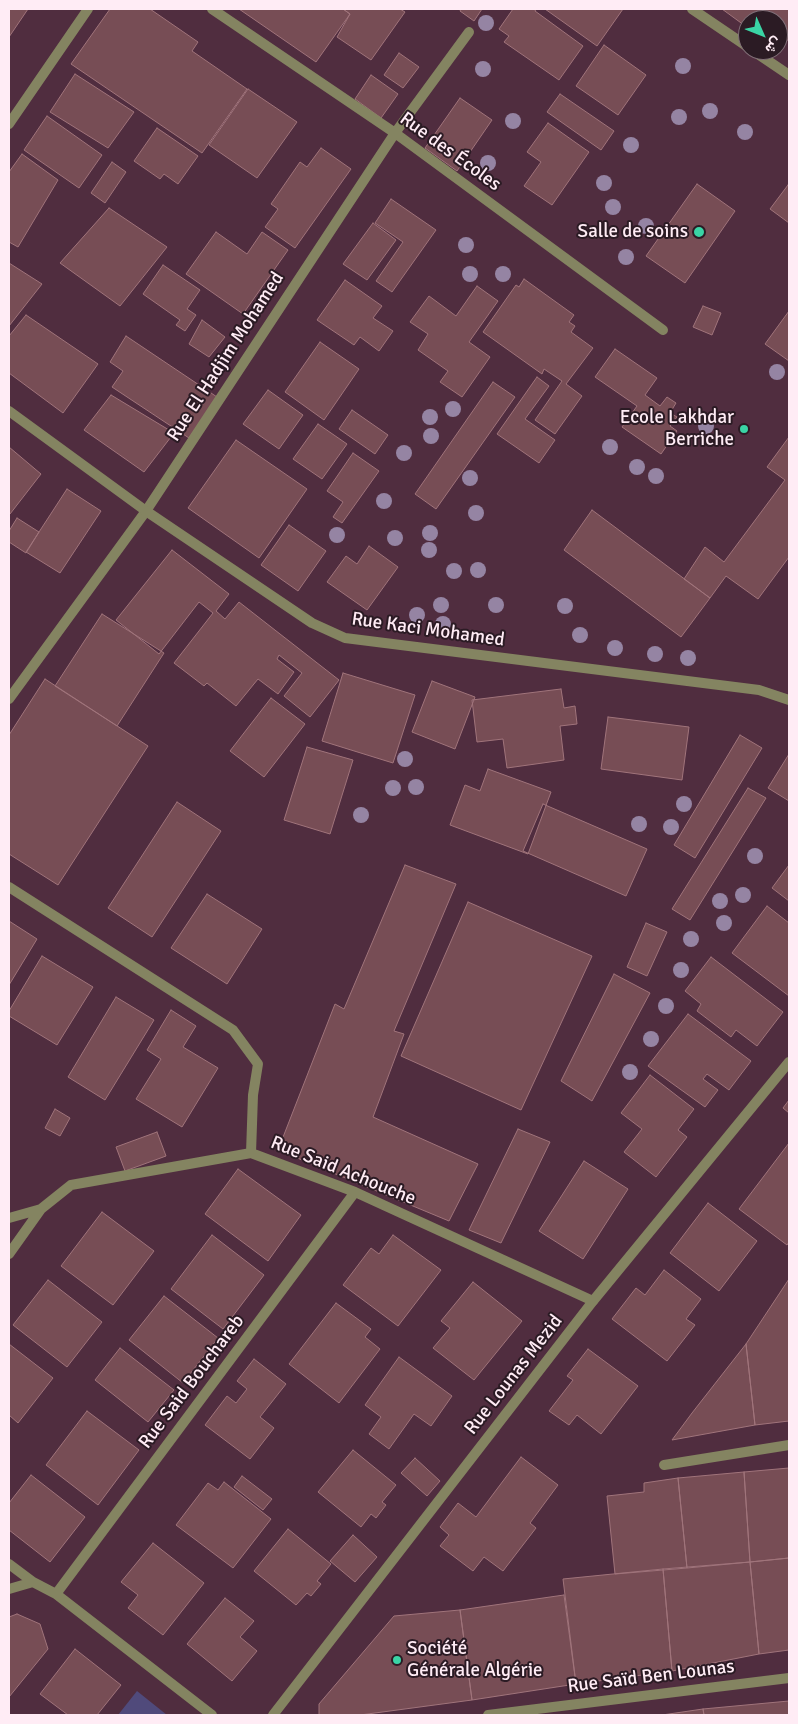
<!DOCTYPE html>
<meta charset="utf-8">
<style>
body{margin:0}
#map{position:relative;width:798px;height:1724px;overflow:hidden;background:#502d3f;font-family:Signika,Vazirmatn,sans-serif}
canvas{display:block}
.frame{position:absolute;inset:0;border:10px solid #ffecf5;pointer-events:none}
.north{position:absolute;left:738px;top:10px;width:50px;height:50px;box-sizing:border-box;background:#2b1b24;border:1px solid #806f78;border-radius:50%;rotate:134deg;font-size:14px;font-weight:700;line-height:20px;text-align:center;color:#ffecf5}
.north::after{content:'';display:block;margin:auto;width:18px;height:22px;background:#3ad4a5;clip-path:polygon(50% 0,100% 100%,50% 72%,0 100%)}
</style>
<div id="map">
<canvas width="798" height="1724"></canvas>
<div class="frame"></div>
<div class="north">ش</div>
</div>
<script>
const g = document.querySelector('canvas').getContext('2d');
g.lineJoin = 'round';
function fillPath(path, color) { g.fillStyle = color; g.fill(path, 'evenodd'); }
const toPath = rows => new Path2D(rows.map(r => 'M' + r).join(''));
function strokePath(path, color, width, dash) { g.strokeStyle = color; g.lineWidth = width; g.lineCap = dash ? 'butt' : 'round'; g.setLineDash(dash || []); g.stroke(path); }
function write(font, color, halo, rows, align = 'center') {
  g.font = font + ' Signika,sans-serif'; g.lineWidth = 4; g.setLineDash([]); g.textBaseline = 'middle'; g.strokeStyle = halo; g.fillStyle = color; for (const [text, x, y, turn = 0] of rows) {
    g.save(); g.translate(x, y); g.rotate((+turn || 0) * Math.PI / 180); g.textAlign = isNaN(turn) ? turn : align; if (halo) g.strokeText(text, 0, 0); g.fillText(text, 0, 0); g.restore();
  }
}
fillPath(toPath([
 [137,1691,167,1715,118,1715]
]), '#504a7b');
const building = toPath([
 [9,9,28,9,9,37,9,9],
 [110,9,150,9,198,42,192,51,247,89,202,153,71,64,110,9],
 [239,9,343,9,350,14,316,62,239,9],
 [343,9,400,9,405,12,371,60,337,37,350,14,343,9],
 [461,9,482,9,474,21,460,11,461,9],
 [513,9,536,9,535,11,583,46,559,80,504,42,509,36,499,29,513,9],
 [545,9,623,9,597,46,545,9],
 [722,9,789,9,789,38,779,51,777,50,778,20,748,20,748,28,722,9],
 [604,45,646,75,618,115,576,86,604,45],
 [399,53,419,67,403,88,384,75,399,53],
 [75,74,134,112,108,148,50,112,75,74],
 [371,75,398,94,381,118,355,99,371,75],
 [248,89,297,122,257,178,209,145,248,89],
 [560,94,614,131,601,150,547,112,560,94],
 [460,98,492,120,457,171,425,148,460,98],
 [47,116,102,155,79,188,24,150,47,116],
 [548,123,589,152,552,205,524,186,541,162,527,152,548,123],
 [157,128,198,156,178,184,164,174,160,179,134,161,157,128],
 [321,148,351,169,295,248,265,227,278,209,271,204,300,162,307,167,321,148],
 [22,154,58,180,18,247,9,242,9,172,22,154],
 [112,162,126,172,105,203,91,193,112,162],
 [697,184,735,211,685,283,646,256,697,184],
 [788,185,789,186,789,223,770,209,788,185],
 [391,199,436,230,392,292,376,281,403,242,375,223,391,199],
 [109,208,167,247,120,306,60,263,109,208],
 [373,223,396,240,367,280,343,264,373,223],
 [216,232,247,254,262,232,288,250,243,314,186,274,216,232],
 [9,263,42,284,9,326,9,263],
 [163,265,200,290,187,309,196,315,185,331,176,325,180,320,143,294,163,265],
 [524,279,574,315,569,322,575,326,571,332,593,348,566,384,582,396,555,434,535,420,562,381,544,369,542,374,483,332,516,285,519,287,524,279],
 [345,280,382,306,373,318,393,331,379,351,360,337,354,345,317,320,345,280],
 [477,286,498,301,469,342,490,357,462,397,440,382,448,371,418,350,428,334,410,322,429,296,456,316,477,286],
 [703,306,721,313,712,335,693,327,703,306],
 [789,311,789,361,765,344,789,311],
 [26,315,98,364,63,413,9,373,9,336,26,315],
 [202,320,225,337,209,357,189,344,202,320],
 [126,336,217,397,189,438,112,387,123,371,110,362,126,336],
 [320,342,359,369,324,420,285,392,320,342],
 [615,349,657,378,645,395,660,406,667,397,676,403,670,413,677,417,670,426,677,431,661,454,622,427,637,406,595,377,615,349],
 [537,377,549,386,525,419,555,440,539,463,497,434,537,377],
 [493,382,515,397,436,509,415,494,493,382],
 [268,390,303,415,279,449,243,424,268,390],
 [111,395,174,433,144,472,84,430,111,395],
 [352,410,388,435,375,454,339,429,352,410],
 [318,424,347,444,322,479,293,459,318,424],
 [789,437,789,557,758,599,726,576,710,598,684,579,705,547,724,562,785,480,767,467,789,437],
 [236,440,307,489,259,558,188,508,236,440],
 [9,447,41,474,10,514,9,513,9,447],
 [353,453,379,471,342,523,333,517,343,502,327,491,353,453],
 [67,489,101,511,60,573,26,552,67,489],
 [592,510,710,598,681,637,564,550,592,510],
 [17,518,39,532,26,553,9,542,9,531,17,518],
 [289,525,326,551,298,591,261,565,289,525],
 [369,546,398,567,367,610,327,582,346,556,357,564,369,546],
 [172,550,229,594,216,611,225,619,239,602,339,680,310,717,284,696,302,673,279,655,277,659,294,672,278,694,258,679,236,706,207,683,204,686,174,663,213,613,199,602,159,654,116,620,172,550],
 [102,614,164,653,117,726,55,686,102,614],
 [343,673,415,695,393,763,322,741,343,673],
 [45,679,148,746,58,885,9,854,9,735,45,679],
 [432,681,475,697,455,749,412,732,432,681],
 [561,689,564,708,575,706,577,724,560,726,564,760,507,768,503,739,477,742,472,700,561,689],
 [271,698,305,724,264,777,230,751,271,698],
 [608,717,689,727,682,780,601,769,608,717],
 [740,735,762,748,695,858,674,845,740,735],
 [307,747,353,760,330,834,284,820,307,747],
 [789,754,789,801,768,788,789,754],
 [488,769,551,792,528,854,450,825,465,785,480,791,488,769],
 [748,788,766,798,690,920,672,909,748,788],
 [177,802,221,831,152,937,108,908,177,802],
 [543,804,647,849,626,896,523,851,543,804],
 [405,865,456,884,394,1031,404,1034,373,1117,478,1164,449,1221,278,1150,335,1004,344,1009,405,865],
 [789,865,789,901,772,888,789,865],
 [207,894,262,929,227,984,171,948,207,894],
 [468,902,592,956,521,1110,401,1056,468,902],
 [767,906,789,923,789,996,732,953,767,906],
 [9,921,37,939,9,985,9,921],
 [646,923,667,932,647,976,627,967,646,923],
 [42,956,93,987,57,1045,9,1016,9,1011,42,956],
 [711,957,783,1012,757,1046,736,1030,731,1037,697,1011,701,1004,685,991,711,957],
 [614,974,650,993,592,1101,561,1081,614,974],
 [116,997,154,1020,105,1100,68,1077,116,997],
 [171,1010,196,1026,183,1047,218,1068,182,1127,136,1099,161,1059,147,1050,171,1010],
 [688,1014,751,1061,729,1090,707,1074,703,1079,718,1090,705,1107,648,1066,688,1014],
 [650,1075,694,1109,678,1130,687,1137,656,1177,624,1152,642,1129,621,1113,650,1075],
 [789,1100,789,1113,783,1108,789,1100],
 [55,1109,70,1118,60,1136,45,1128,55,1109],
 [518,1129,550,1142,501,1243,469,1230,518,1129],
 [157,1132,166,1156,125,1171,116,1147,157,1132],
 [789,1143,789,1242,787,1245,739,1209,789,1143],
 [584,1161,628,1189,583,1259,539,1231,584,1161],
 [238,1169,301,1215,268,1261,205,1214,238,1169],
 [708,1203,757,1241,719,1291,670,1253,708,1203],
 [102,1212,154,1251,113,1305,61,1266,102,1212],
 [212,1235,264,1275,223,1329,171,1289,212,1235],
 [393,1235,441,1270,398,1326,343,1285,371,1248,379,1254,393,1235],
 [664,1270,701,1299,686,1319,695,1325,667,1361,612,1319,636,1288,645,1295,664,1270],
 [789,1279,789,1421,755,1425,746,1344,789,1279],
 [48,1280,102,1322,67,1367,13,1325,48,1280],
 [473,1282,522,1321,474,1380,433,1348,450,1328,441,1321,473,1282],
 [164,1296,218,1338,183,1383,129,1340,164,1296],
 [336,1303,371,1329,365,1337,380,1349,339,1403,289,1364,336,1303],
 [9,1344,53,1378,18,1423,9,1415,9,1344],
 [746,1344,755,1425,672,1440,692,1413,746,1344],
 [120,1348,174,1390,148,1422,95,1380,120,1348],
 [588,1349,638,1386,601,1434,577,1415,569,1425,549,1411,573,1380,567,1376,588,1349],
 [399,1357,452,1396,431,1426,414,1414,389,1449,369,1434,381,1417,365,1405,399,1357],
 [254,1359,286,1384,260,1417,274,1428,250,1459,205,1425,227,1396,236,1403,247,1389,237,1381,254,1359],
 [87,1411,139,1450,98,1505,46,1465,87,1411],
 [353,1450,396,1485,382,1502,386,1505,376,1518,371,1514,361,1527,318,1492,353,1450],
 [521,1457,558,1485,530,1523,536,1528,503,1571,484,1557,473,1571,440,1546,449,1535,440,1527,458,1503,476,1517,521,1457],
 [415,1458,440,1481,427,1496,401,1473,415,1458],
 [789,1468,789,1558,750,1562,744,1472,789,1468],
 [744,1472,750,1562,687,1568,678,1478,744,1472],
 [31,1475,85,1517,50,1562,9,1530,9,1503,31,1475],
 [242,1476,272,1499,263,1510,234,1487,242,1476],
 [678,1478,687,1568,615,1574,607,1496,644,1492,644,1483,678,1478],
 [224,1482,271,1519,233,1568,176,1525,208,1483,218,1490,224,1482],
 [288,1529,331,1564,317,1581,321,1584,311,1596,307,1593,296,1605,254,1571,288,1529],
 [353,1535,377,1557,355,1582,330,1561,353,1535],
 [153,1543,204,1583,163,1635,128,1608,138,1595,121,1582,153,1543],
 [789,1558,789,1650,759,1654,750,1562,789,1558],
 [750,1562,759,1654,672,1671,663,1569,750,1562],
 [663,1569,672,1671,576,1684,563,1579,663,1569],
 [564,1595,576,1684,472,1700,460,1610,564,1595],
 [225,1598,254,1621,240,1637,257,1651,232,1681,187,1644,225,1598],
 [460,1610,472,1700,360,1715,319,1715,319,1704,394,1616,460,1610],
 [17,1614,40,1624,48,1649,9,1697,9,1617,17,1614],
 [75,1649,121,1685,97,1715,68,1715,40,1694,75,1649],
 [789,1701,789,1715,704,1715,703,1709,789,1701],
 [703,1709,704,1715,662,1715,703,1709]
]);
fillPath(building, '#774d55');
strokePath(building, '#a0747b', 1);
strokePath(toPath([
 [692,9,748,47],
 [752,50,789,75]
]), '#848461', 10);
strokePath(toPath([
 [212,9,395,133,663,330],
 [9,124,88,9],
 [9,699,146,511,395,133,469,32],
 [9,887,233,1030,258,1064,253,1095,251,1153,355,1192,593,1301],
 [9,1218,41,1209],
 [9,1254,41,1209,71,1185,251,1153],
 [664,1465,789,1445],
 [9,1564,33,1582,56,1594,212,1715],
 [9,1589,33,1582],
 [56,1594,355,1192],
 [488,1715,789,1678]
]), '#848461', 10);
strokePath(toPath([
 [9,411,146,511,312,623,345,638,759,690,789,700],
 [273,1715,593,1301,789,1062]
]), '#848461', 10);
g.fillStyle = '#9584a3';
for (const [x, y] of [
 [486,23],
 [683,66],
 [483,69],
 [710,111],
 [679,117],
 [513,121],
 [745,132],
 [631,145],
 [488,163],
 [604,183],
 [613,207],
 [646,226],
 [466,245],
 [626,257],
 [470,274],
 [503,274],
 [777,372],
 [453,409],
 [430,417],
 [706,426],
 [431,436],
 [610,447],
 [404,453],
 [637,467],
 [656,476],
 [470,478],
 [384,501],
 [476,513],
 [430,533],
 [337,535],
 [395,538],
 [429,550],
 [478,570],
 [454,571],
 [441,605],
 [496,605],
 [565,606],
 [417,615],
 [443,624],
 [580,635],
 [615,648],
 [655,654],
 [688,658],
 [405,759],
 [416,787],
 [393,788],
 [684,804],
 [361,815],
 [639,824],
 [671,827],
 [755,856],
 [743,895],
 [720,901],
 [724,923],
 [691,939],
 [681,970],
 [666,1006],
 [651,1039],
 [630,1072]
]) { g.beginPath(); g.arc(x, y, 8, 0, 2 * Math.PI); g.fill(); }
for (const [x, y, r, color] of [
 [699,232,6,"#3ad4a5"],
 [744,429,5,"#3ad4a5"],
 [397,1660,5,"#3ad4a5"]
]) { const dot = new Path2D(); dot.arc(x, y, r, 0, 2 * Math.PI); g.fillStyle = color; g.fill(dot); strokePath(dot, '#2b1b24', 2); }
write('19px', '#ffecf5', '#2b1b24', [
 ["Rue des Écoles",450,152,36],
 ["Rue El Hadjim Mohamed",226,357,-57],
 ["Rue Kaci Mohamed",428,630,8],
 ["Rue Said Achouche",343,1171,22],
 ["Rue Lounas Mezid",514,1375,-52],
 ["Rue Said Bouchareb",192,1382,-53],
 ["Rue Saïd Ben Lounas",651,1677,-7]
]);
write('19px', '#ffecf5', '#2b1b24', [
 ["Salle de soins",688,232],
 ["Ecole Lakhdar",734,418],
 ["Berriche",734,440],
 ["Société",407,1649,"left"],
 ["Générale Algérie",407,1671,"left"]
], 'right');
</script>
